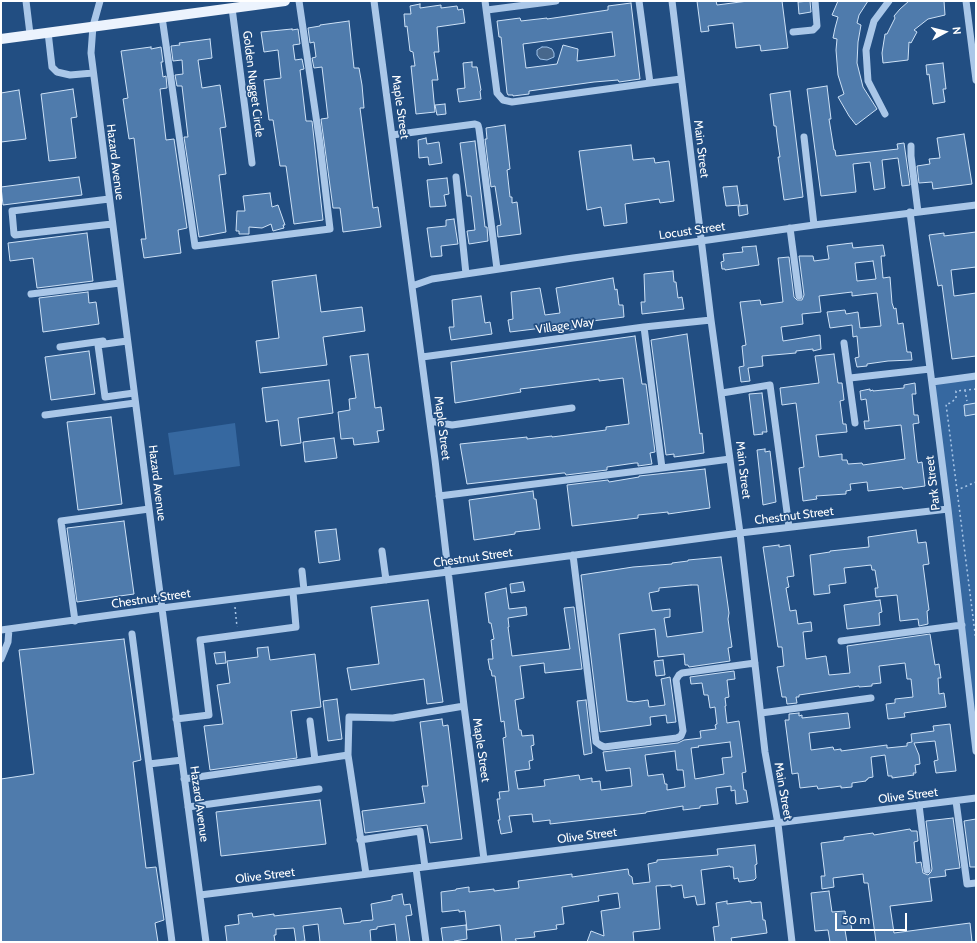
<!DOCTYPE html>
<style>
body{margin:0}
#map{position:relative;width:977px;height:943px;overflow:hidden;background:#224e82;font-family:Cabin,sans-serif}
canvas{display:block}
.frame{position:absolute;inset:0;border:2px solid #fff;pointer-events:none}
.north{position:absolute;left:925px;top:12px;width:40px;height:40px;-webkit-text-stroke:3px #224e82;paint-order:stroke;rotate:83deg;font-size:11px;font-weight:700;line-height:16px;text-align:center;color:#fff}
.north::after{content:'';display:block;margin:auto;width:14px;height:18px;background:#fff;clip-path:polygon(50% 0,100% 100%,50% 72%,0 100%)}
.scale{position:absolute;left:835px;top:913px;width:72px;height:18px;box-sizing:border-box;border:2px solid #fff;border-top:0;padding-left:5px;font-size:12px;line-height:14px;white-space:nowrap;color:#fff;-webkit-text-stroke:3px #224e82;paint-order:stroke}
</style>
<div id="map">
<canvas width="977" height="943"></canvas>
<div class="frame"></div>
<div class="north">N</div>
<div class="scale">50 m</div>
</div>
<script>
const g = document.querySelector('canvas').getContext('2d');
g.lineJoin = 'round';
function fillPath(path, color) { g.fillStyle = color; g.fill(path, 'evenodd'); }
const toPath = rows => new Path2D(rows.map(r => 'M' + r).join(''));
function strokePath(path, color, width, dash) { g.strokeStyle = color; g.lineWidth = width; g.lineCap = dash ? 'butt' : 'round'; g.setLineDash(dash || []); g.stroke(path); }
function write(font, color, halo, rows, align = 'center') {
  g.font = font + ' Cabin,sans-serif'; g.lineWidth = 3.5; g.setLineDash([]); g.textBaseline = 'middle'; g.strokeStyle = halo; g.fillStyle = color; for (const [text, x, y, turn = 0] of rows) {
    g.save(); g.translate(x, y); g.rotate((+turn || 0) * Math.PI / 180); g.textAlign = isNaN(turn) ? turn : align; if (halo) g.strokeText(text, 0, 0); g.fillText(text, 0, 0); g.restore();
  }
}
fillPath(toPath([
 [976,377,976,738,931,383],
 [235,423,240,466,174,475,168,433]
]), '#3668a0');
const water = toPath([
 [542,47,547,47,552,49,554,53,554,57,547,60,540,59,537,55,537,50,542,47]
]);
fillPath(water, '#47678c');
strokePath(water, '#9ec2e9', 1);
const building = toPath([
 [697,1,716,1,717,5,748,1,782,1,788,48,761,51,760,45,736,48,733,23,708,26,709,31,701,32,697,1],
 [810,1,811,12,799,14,798,2,810,1],
 [838,1,868,1,859,15,857,23,861,25,858,42,857,63,863,87,877,109,856,125,849,116,838,97,844,94,838,75,836,50,837,39,833,38,835,28,838,17,832,15,838,1],
 [909,1,944,1,945,15,928,19,914,30,917,32,911,43,909,42,908,60,883,63,882,53,885,34,887,34,895,18,894,16,900,9,909,1],
 [631,3,640,79,619,82,618,80,594,82,529,91,529,94,513,96,513,95,508,95,507,93,501,37,499,37,497,21,520,18,521,21,547,18,547,19,608,10,608,6,631,3],
 [612,32,615,56,577,61,578,49,563,45,557,64,526,68,523,44,612,32],
 [420,4,420,8,441,5,441,8,457,6,458,10,463,9,465,23,437,27,439,52,434,52,438,80,432,80,435,112,416,114,411,66,415,66,413,52,410,51,407,26,405,27,404,14,411,14,410,6,420,4],
 [349,21,354,68,359,68,362,85,364,108,360,108,373,208,378,207,381,227,343,232,340,208,333,208,321,119,328,118,322,67,314,68,312,58,316,57,314,42,310,43,308,28,320,26,320,25,349,21],
 [292,29,292,30,298,29,300,44,293,45,295,60,302,59,304,69,300,70,306,121,312,121,323,220,294,224,286,166,280,166,273,120,269,120,264,80,281,78,278,50,264,52,261,32,292,29],
 [210,39,212,58,198,60,202,88,220,85,226,127,220,128,226,174,219,175,226,232,199,237,184,137,188,137,182,86,177,86,175,75,183,74,182,60,173,61,171,46,180,45,179,43,210,39],
 [151,47,151,49,161,47,163,62,161,62,163,77,166,76,167,88,160,89,166,140,174,139,187,228,178,230,181,253,144,258,141,239,146,239,134,138,129,139,123,99,128,98,121,51,151,47],
 [472,62,472,67,477,67,481,90,480,91,481,99,459,102,457,89,465,88,463,63,472,62],
 [943,63,946,89,943,89,945,102,933,104,929,74,927,75,926,65,943,63],
 [827,86,831,119,829,119,834,150,835,150,836,156,898,149,897,144,904,143,910,185,902,186,898,158,882,160,885,188,874,190,870,162,853,164,856,192,821,196,807,89,827,86],
 [73,89,77,117,71,118,76,158,49,161,41,94,73,89],
 [19,90,26,139,1,142,1,93,19,90],
 [790,91,803,197,784,200,778,157,780,157,777,136,776,126,774,126,770,94,790,91],
 [445,104,446,114,437,115,435,105,445,104],
 [505,125,510,169,507,170,510,197,512,197,512,203,517,202,521,234,498,237,497,226,501,225,495,186,491,187,485,139,487,139,486,128,505,125],
 [964,134,972,184,933,189,932,182,919,183,917,166,930,164,929,159,940,158,937,138,964,134],
 [426,138,427,144,439,142,442,163,429,165,428,157,419,158,418,140,426,138],
 [475,141,485,227,487,227,488,241,469,244,467,231,475,230,471,196,467,196,460,143,475,141],
 [631,145,633,160,654,158,655,163,669,161,674,201,660,203,659,199,625,204,627,223,604,226,601,207,587,210,579,151,631,145],
 [79,177,82,195,3,205,1,187,79,177],
 [447,178,449,194,444,195,446,206,430,207,427,180,447,178],
 [737,186,740,205,726,206,723,187,737,186],
 [270,193,272,207,278,205,285,225,283,225,284,228,273,231,271,224,262,228,249,227,249,234,239,234,239,231,236,231,237,211,245,211,243,196,270,193],
 [747,205,748,214,739,216,738,206,747,205],
 [454,219,458,244,441,246,442,256,431,257,427,228,446,226,446,220,454,219],
 [976,232,976,267,951,270,954,296,976,293,976,356,952,359,942,285,938,286,929,235,944,233,944,236,976,232],
 [87,233,93,281,37,288,33,258,10,261,8,243,87,233],
 [852,243,853,248,883,245,885,256,881,256,883,278,890,277,892,303,894,309,896,308,898,324,903,323,907,352,911,352,912,360,888,361,867,364,867,366,857,367,855,358,859,357,857,336,853,337,852,325,830,328,827,312,845,310,846,314,858,312,860,328,881,326,877,293,852,296,852,292,819,296,821,312,802,314,803,324,781,327,783,341,820,335,821,349,813,351,813,349,796,351,796,353,762,356,763,366,748,368,750,381,741,382,739,367,744,366,742,346,746,345,740,302,760,300,761,305,783,302,778,258,789,257,794,297,797,300,802,300,804,295,799,256,813,256,814,261,829,259,827,246,852,243],
 [873,261,876,279,857,281,855,263,873,261],
 [756,246,759,265,725,270,725,269,722,269,721,262,724,261,723,254,743,252,742,247,756,246],
 [673,271,674,282,676,282,678,298,682,297,684,309,642,314,641,302,645,302,644,274,673,271],
 [316,275,321,312,362,307,365,331,323,337,327,365,260,373,256,341,279,338,272,281,316,275],
 [613,278,615,290,617,289,619,305,623,305,624,317,576,323,577,329,562,331,560,331,559,326,510,332,508,320,513,319,511,292,540,288,545,315,560,313,556,288,613,278],
 [88,292,89,303,96,302,99,324,43,332,39,298,88,292],
 [481,296,485,323,490,322,492,334,451,340,449,327,454,327,452,300,481,296],
 [687,334,700,434,702,433,704,453,674,457,674,454,666,455,651,340,687,334],
 [635,336,642,384,646,384,655,452,650,453,652,464,638,466,638,463,635,463,607,467,607,470,566,475,565,473,563,473,467,484,460,444,527,437,527,439,552,436,552,437,606,430,606,427,629,424,623,378,599,381,599,379,545,386,520,389,521,392,455,403,451,362,635,336],
 [89,351,95,394,51,400,45,357,89,351],
 [368,354,375,408,381,407,384,430,377,431,379,442,354,445,353,438,341,439,338,412,350,410,349,399,356,398,350,356,368,354],
 [834,354,838,383,842,383,844,400,840,401,843,424,846,424,847,432,816,435,819,457,842,454,842,460,847,460,848,464,862,463,863,465,905,459,901,425,865,429,864,421,869,421,866,399,861,400,860,391,870,389,870,391,873,390,873,391,904,388,904,385,915,383,916,394,912,394,914,415,918,415,919,423,913,424,917,460,918,463,922,462,925,486,903,489,902,487,868,491,867,482,850,484,851,490,846,491,846,494,816,496,817,499,803,501,799,468,804,467,796,403,782,405,780,388,819,383,815,356,834,354],
 [329,380,333,413,298,418,301,443,281,446,278,420,266,422,262,388,329,380],
 [762,393,767,432,762,432,763,434,754,435,749,394,762,393],
 [976,403,976,414,965,416,964,405,976,403],
 [111,417,122,504,78,510,67,422,111,417],
 [334,438,337,458,305,462,303,442,334,438],
 [765,449,765,452,770,451,776,502,763,505,757,450,765,449],
 [705,469,710,508,668,514,668,512,638,515,638,518,572,526,567,485,608,480,609,482,639,477,639,476,705,469],
 [533,491,534,499,536,499,540,529,515,532,515,534,474,540,469,500,533,491],
 [124,521,134,594,77,602,67,528,124,521],
 [336,529,340,560,319,563,315,531,336,529],
 [916,530,918,543,926,542,929,564,923,565,929,610,927,611,928,624,919,626,918,619,900,621,897,595,876,597,875,588,878,588,875,570,872,570,871,565,844,568,846,583,829,585,830,593,814,595,810,555,830,552,830,551,869,547,868,537,916,530],
 [779,545,779,547,790,545,794,576,787,577,789,587,786,588,790,611,796,610,798,624,811,622,812,631,803,632,806,659,826,656,829,675,850,673,847,646,930,634,935,665,939,664,941,678,938,678,939,694,944,693,946,707,904,713,905,717,888,719,886,704,895,703,895,699,913,697,911,679,907,679,905,663,879,666,881,683,872,684,872,686,859,687,859,686,799,695,799,697,796,697,797,703,787,704,786,697,782,697,777,667,784,666,782,647,778,647,763,547,779,545],
 [721,557,729,613,728,619,732,647,728,648,730,661,689,667,688,665,685,665,684,654,658,657,655,629,619,634,627,701,634,702,648,700,649,707,665,705,661,679,670,677,676,722,667,723,666,715,650,717,651,725,600,732,581,575,633,567,672,564,672,563,688,561,688,560,721,557],
 [691,585,698,585,703,632,667,637,664,618,670,617,670,609,652,611,649,593,659,591,659,588,691,585],
 [523,582,525,591,511,593,510,584,523,582],
 [506,588,509,609,526,607,527,615,508,618,509,627,508,627,512,656,570,649,564,608,574,607,582,669,545,673,544,663,520,666,524,698,515,700,519,730,521,730,522,736,533,735,534,745,531,746,533,760,529,761,530,769,515,771,518,789,545,786,544,780,579,775,580,780,592,778,592,782,600,781,601,790,632,786,630,768,606,771,603,752,678,743,684,740,701,738,700,731,716,729,715,725,717,724,715,707,710,708,708,695,704,695,702,683,691,684,690,677,734,671,735,679,727,680,729,697,725,698,726,706,725,706,727,723,739,721,746,772,742,773,744,790,746,790,748,802,736,804,735,790,731,791,731,786,716,788,718,804,700,806,700,808,683,810,683,806,646,812,646,813,550,824,550,820,533,822,532,814,509,816,512,832,501,834,498,820,500,820,497,799,500,799,499,792,509,791,503,738,506,737,504,721,501,722,495,676,492,676,491,670,490,670,488,659,493,659,491,640,494,639,491,623,489,623,485,593,506,588],
 [730,742,732,757,722,758,724,774,695,779,691,748,699,747,698,746,730,742],
 [675,751,677,770,683,770,685,787,667,790,667,784,665,784,663,774,648,776,645,755,675,751],
 [428,600,443,702,427,704,424,679,351,690,347,668,379,664,371,607,428,600],
 [880,600,882,612,879,613,880,625,847,629,844,605,880,600],
 [124,639,141,760,133,762,146,868,156,867,164,920,155,923,158,942,1,942,1,779,34,774,19,650,124,639],
 [268,647,270,660,315,654,321,707,291,711,297,758,210,770,204,726,223,724,217,685,230,683,227,661,258,657,257,648,268,647],
 [225,652,226,663,216,664,214,653,225,652],
 [663,660,665,675,656,676,654,661,663,660],
 [337,699,342,739,328,741,323,701,337,699],
 [586,700,592,753,584,755,577,701,586,700],
 [799,713,799,716,802,715,802,718,848,713,850,728,809,733,811,750,833,747,834,750,841,749,841,751,887,745,887,748,907,746,907,743,912,742,911,734,934,731,933,726,950,724,956,771,936,773,934,761,938,760,935,741,914,743,919,755,920,764,915,765,916,773,913,773,914,775,892,778,892,776,888,776,885,755,871,757,873,777,868,778,868,779,866,780,866,781,852,783,852,787,841,788,841,786,818,789,817,786,800,788,798,773,792,774,785,720,789,720,789,714,799,713],
 [442,719,443,726,448,725,462,839,430,843,427,825,365,833,362,811,425,803,422,786,428,786,420,722,442,719],
 [320,800,326,844,221,856,216,812,320,800],
 [953,818,960,868,945,870,946,876,929,878,932,901,890,906,894,933,970,923,972,942,876,942,868,883,864,883,863,874,833,878,834,887,822,889,821,876,825,876,821,843,844,840,844,837,873,833,874,835,910,829,911,831,917,831,918,841,914,842,916,863,921,862,923,873,928,875,931,872,932,869,926,821,953,818],
 [976,819,976,867,970,867,964,821,976,819],
 [755,845,757,864,755,865,756,878,754,880,739,882,738,878,734,879,733,867,730,867,730,866,701,870,705,904,697,905,695,896,684,898,682,885,671,887,671,885,656,886,660,929,633,932,634,942,587,942,591,931,604,936,601,911,620,908,618,893,598,896,599,901,562,907,564,924,556,925,557,929,534,932,535,937,515,939,517,942,502,942,500,925,467,930,465,911,459,912,459,910,442,912,441,892,456,890,456,889,469,887,469,892,494,889,494,891,519,888,518,881,572,874,572,877,628,869,629,875,632,877,633,884,650,882,648,864,657,862,657,860,718,855,717,849,755,845],
 [829,891,832,912,845,911,846,919,850,919,852,930,845,930,847,942,830,942,828,930,815,931,811,893,829,891],
 [402,894,404,905,410,904,412,915,406,916,410,942,397,942,395,924,377,927,377,929,370,930,371,942,320,942,318,924,303,926,305,941,296,942,294,928,276,929,276,935,274,935,275,942,227,942,225,926,239,924,238,915,252,913,253,917,274,914,274,916,341,908,344,924,361,922,361,921,373,920,371,904,392,900,392,896,402,894],
 [727,901,727,904,751,901,751,903,761,902,763,920,765,920,767,933,731,938,732,942,715,942,713,927,719,926,716,903,727,901],
 [466,925,467,939,454,941,454,942,443,942,441,928,466,925]
]);
fillPath(building, '#4f7bac');
strokePath(building, '#cde1f6', 1);
strokePath(toPath([
 [113,1,113,2],
 [976,389,956,391,956,398,951,403,946,404,957,490,976,482],
 [965,390,967,401],
 [957,490,976,641],
 [235,607,237,627]
]), '#aac7e8', 1.5, [2, 3]);
strokePath(toPath([
 [26,1,30,34],
 [100,1,93,26,91,53,156,563,206,942],
 [374,1,435,460,464,706,484,859],
 [485,1,497,93,503,100,512,102,650,83,639,1],
 [672,1,711,320,740,533,765,752,778,824,792,942],
 [966,1,976,80],
 [232,8,252,163],
 [487,10,556,1],
 [162,17,195,246,330,229,320,144,299,1],
 [48,32,52,67,57,72,70,75,93,73],
 [793,32,813,30,817,26,815,1],
 [650,83,681,79],
 [885,114,868,81,866,50,874,21,889,1],
 [392,135,475,124,478,125,479,129,497,269],
 [804,137,814,225],
 [911,146,911,156,918,212],
 [456,177,466,274],
 [109,199,12,211,14,234,15,235,112,224],
 [910,212,948,509,976,751],
 [790,228,799,296],
 [412,286,432,279,573,258,701,241,814,225,976,205],
 [31,294,120,283],
 [127,341,98,345,105,397,134,393],
 [844,343,855,423],
 [60,347,103,341],
 [422,357,644,327,711,320],
 [850,378,930,369],
 [932,382,976,376],
 [722,393,770,385,789,527],
 [45,415,135,403],
 [430,421,452,425,572,408],
 [662,468,730,459],
 [439,496,662,468,644,327],
 [382,551,386,580],
 [573,555,596,742,600,745,604,747,677,738,681,736,683,731,676,680,679,675,682,673,755,663],
 [302,571,304,590],
 [75,621,61,521,149,509],
 [1,630,162,608,448,572,740,533,948,509],
 [132,634,172,942],
 [841,641,962,625],
 [1,659,8,642,9,629],
 [761,713,871,698],
 [176,719,209,715,200,640,296,627,293,592],
 [315,760,348,755],
 [149,764,182,760],
 [184,779,315,760,310,721],
 [956,801,967,884,976,883],
 [919,805,927,870],
 [188,807,319,789],
 [360,840,420,831,425,867],
 [416,868,426,942],
 [366,874,348,755,349,717,393,718,464,706],
 [200,895,976,798]
]), '#aac7e8', 7);
strokePath(toPath([
 [1,39,285,1]
]), '#ecf3fd', 10);
write('12px', '#fff', '#224e82', [
 ["Golden Nugget Circle",253,84,83],
 ["Maple Street",400,107,82],
 ["Main Street",701,149,83],
 ["Hazard Avenue",115,162,83],
 ["Locust Street",692,231,-8],
 ["Village Way",565,326,-8],
 ["Maple Street",442,428,83],
 ["Main Street",743,470,83],
 ["Hazard Avenue",157,483,83],
 ["Park Street",933,483,-97],
 ["Chestnut Street",794,516,-7],
 ["Chestnut Street",473,558,-8],
 ["Chestnut Street",151,599,-8],
 ["Maple Street",481,750,82],
 ["Main Street",783,791,80],
 ["Olive Street",908,796,-7],
 ["Hazard Avenue",199,804,82],
 ["Olive Street",587,836,-7],
 ["Olive Street",265,876,-7]
]);
</script>
